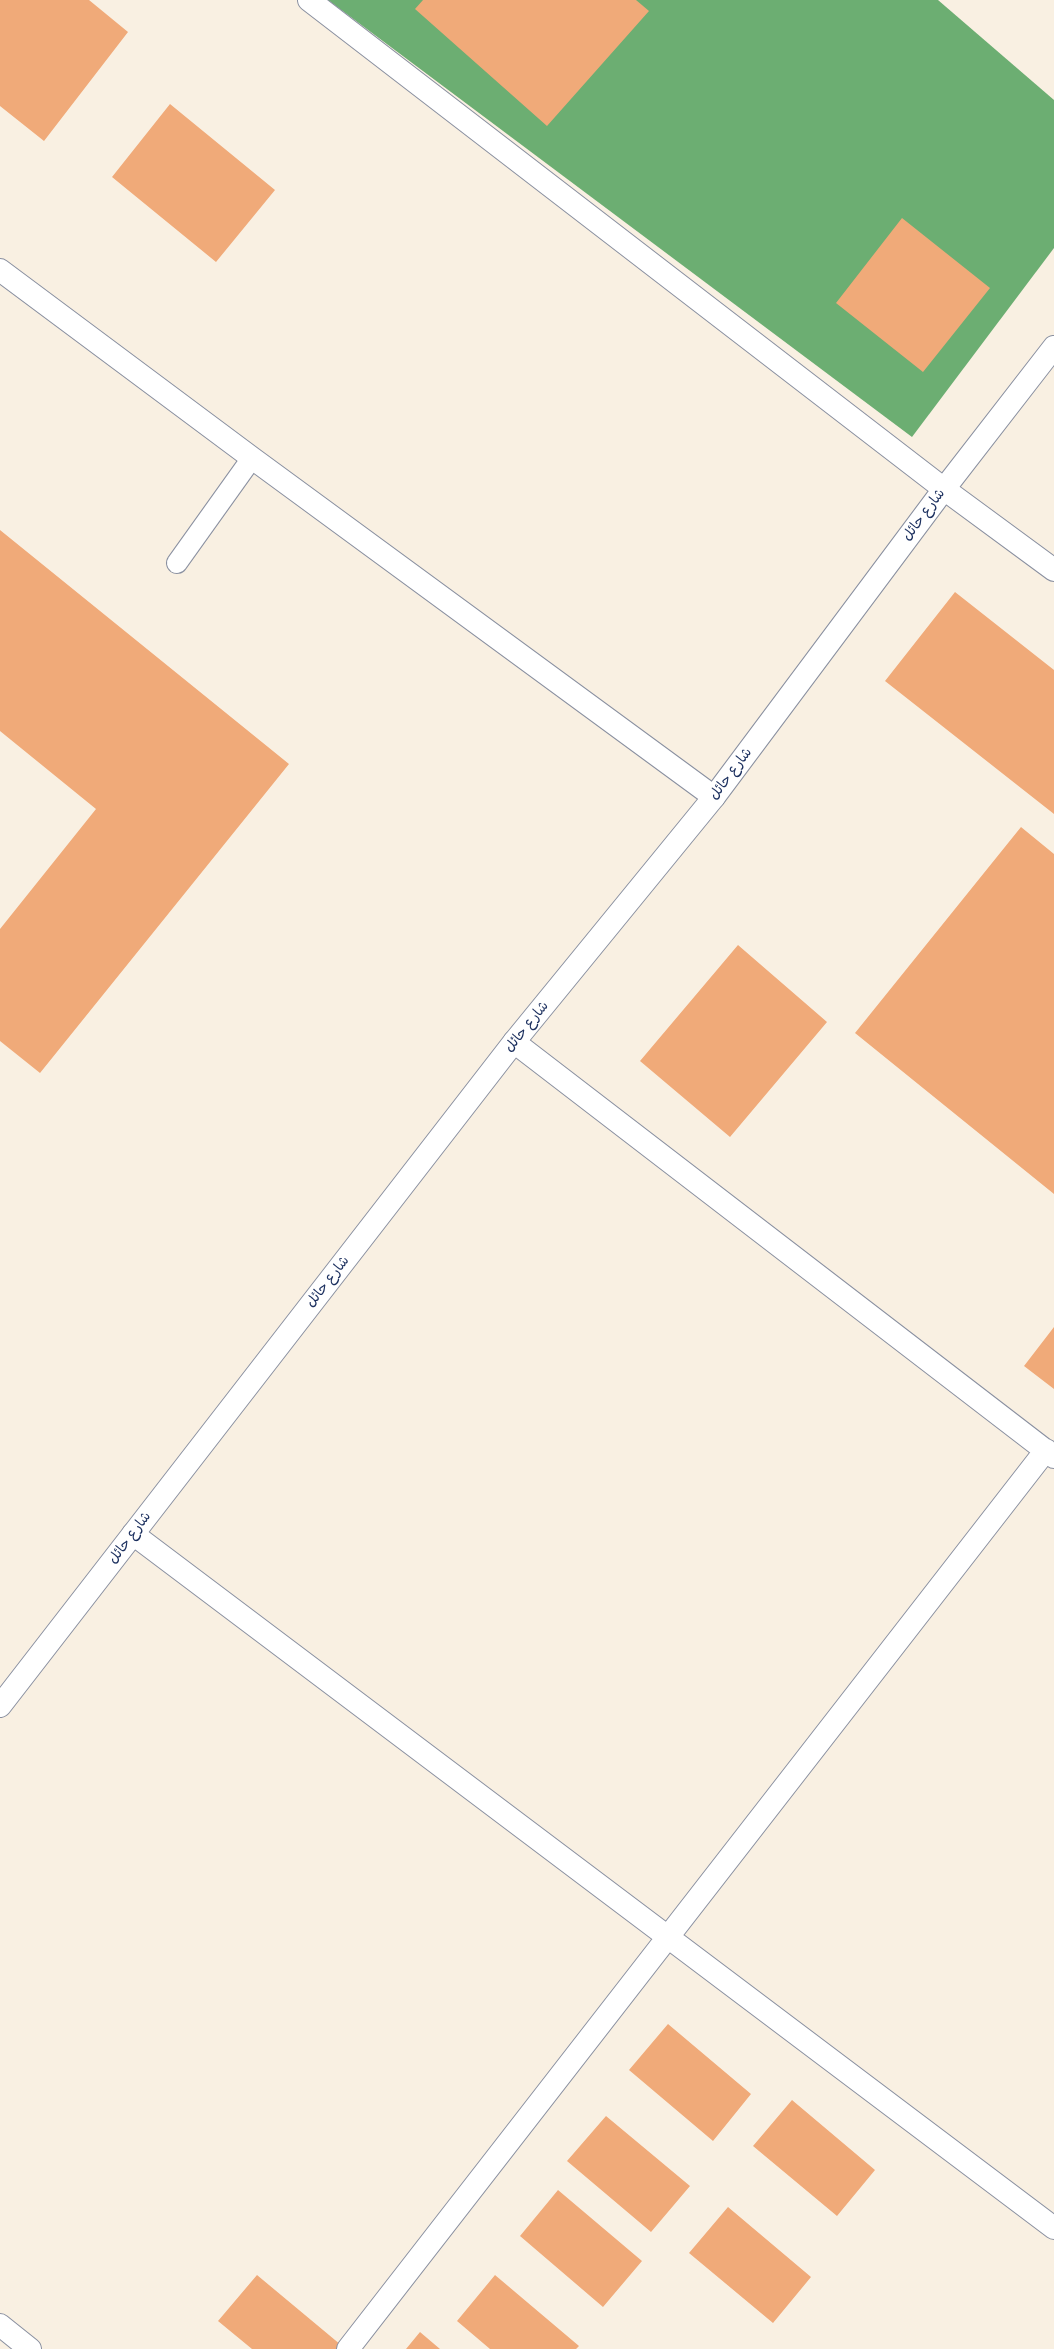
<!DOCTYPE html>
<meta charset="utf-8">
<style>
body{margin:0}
canvas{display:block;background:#f9f0e2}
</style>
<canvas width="1054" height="2349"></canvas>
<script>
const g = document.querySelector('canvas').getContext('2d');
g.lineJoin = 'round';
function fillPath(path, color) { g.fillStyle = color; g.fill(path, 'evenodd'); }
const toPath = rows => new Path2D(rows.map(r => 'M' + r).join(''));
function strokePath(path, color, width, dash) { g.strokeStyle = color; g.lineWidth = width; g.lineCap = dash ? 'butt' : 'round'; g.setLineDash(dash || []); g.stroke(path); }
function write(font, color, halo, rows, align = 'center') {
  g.font = font + ' Itim,"Playpen Sans Arabic",sans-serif'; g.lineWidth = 3; g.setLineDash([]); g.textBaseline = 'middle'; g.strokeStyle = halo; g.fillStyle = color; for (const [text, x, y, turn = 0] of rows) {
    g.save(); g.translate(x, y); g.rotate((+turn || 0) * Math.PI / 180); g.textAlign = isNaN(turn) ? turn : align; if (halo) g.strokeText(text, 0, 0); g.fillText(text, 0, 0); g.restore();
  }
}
fillPath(toPath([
 [328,0,938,0,1054,100,1054,248,912,437]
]), '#6cae72');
fillPath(toPath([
 [0,0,89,0,128,32,44,141,0,106],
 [423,0,636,0,649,11,547,126,415,9],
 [170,104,275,190,216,262,112,177],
 [902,218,990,288,923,372,836,303],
 [0,530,289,764,40,1073,0,1041,0,929,96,809,0,731],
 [955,592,1054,670,1054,814,885,681],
 [1021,827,1054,854,1054,1194,855,1033],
 [738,945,827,1022,730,1137,640,1061],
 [1054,1327,1054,1389,1024,1366],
 [668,2024,751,2094,713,2141,629,2070],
 [792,2100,875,2170,837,2216,753,2146],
 [606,2116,690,2186,651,2232,567,2161],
 [558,2190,642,2261,603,2307,520,2236],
 [728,2207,811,2277,773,2323,689,2253],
 [257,2275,341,2345,338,2349,252,2349,218,2321],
 [495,2275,579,2346,576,2349,490,2349,457,2321],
 [420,2332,440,2349,406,2349]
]), '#f0aa79');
const service = toPath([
 [177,563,252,458]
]);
const minor = toPath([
 [309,0,944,489,1054,570],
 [0,270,252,458,714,797],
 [514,1042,1054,1457],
 [133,1534,1054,2228],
 [0,2325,30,2349],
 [348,2349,1046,1450]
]);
const primary = toPath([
 [0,1706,514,1042,714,797,944,489,1054,347]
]);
strokePath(service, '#8a90a0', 22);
strokePath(minor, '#8a90a0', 24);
strokePath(primary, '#8a90a0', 24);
strokePath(service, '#fff', 20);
strokePath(minor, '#fff', 22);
strokePath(primary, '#fff', 22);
write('14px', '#1b2f5e', '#fff', [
 ["شارع حائل",924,515,-53],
 ["شارع حائل",731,774,-53],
 ["شارع حائل",527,1027,-51],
 ["شارع حائل",328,1282,-52],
 ["شارع حائل",130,1538,-53]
]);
</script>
